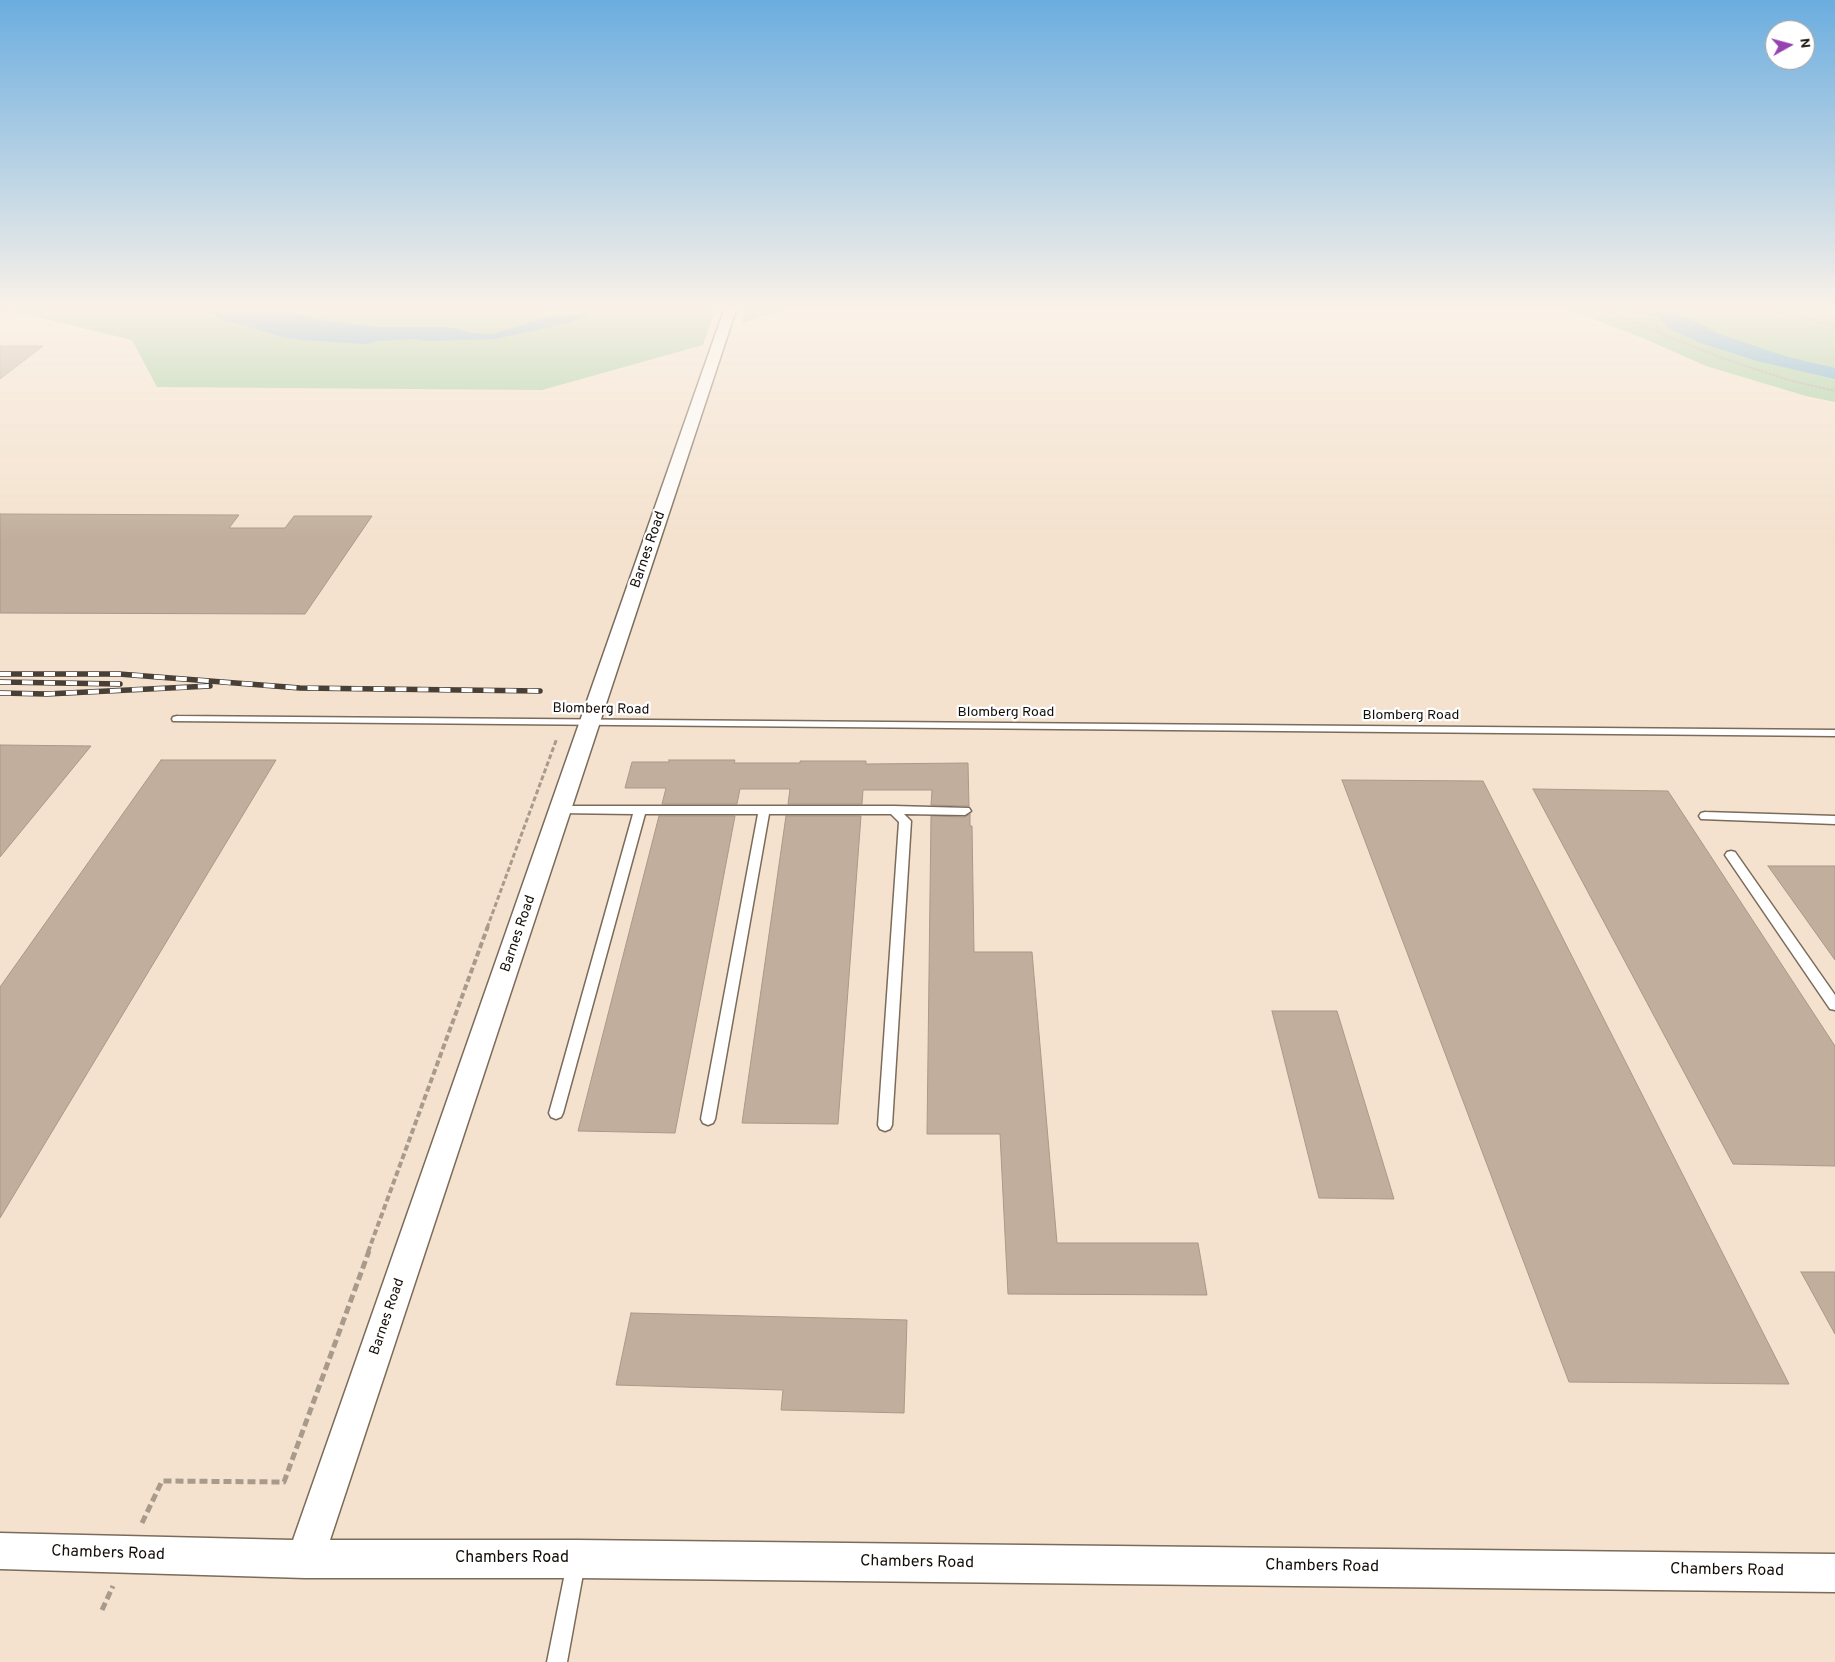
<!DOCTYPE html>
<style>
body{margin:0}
#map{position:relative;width:1835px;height:1662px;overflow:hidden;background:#f4e2ce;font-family:Overpass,sans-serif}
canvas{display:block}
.north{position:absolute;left:1765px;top:20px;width:50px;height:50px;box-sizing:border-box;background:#fff;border:1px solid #a19f9c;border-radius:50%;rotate:83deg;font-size:14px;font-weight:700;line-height:20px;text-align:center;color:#140e08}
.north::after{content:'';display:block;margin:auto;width:18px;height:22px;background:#9643b1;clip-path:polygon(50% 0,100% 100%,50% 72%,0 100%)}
</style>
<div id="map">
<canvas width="1835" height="1662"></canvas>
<div class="north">N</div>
</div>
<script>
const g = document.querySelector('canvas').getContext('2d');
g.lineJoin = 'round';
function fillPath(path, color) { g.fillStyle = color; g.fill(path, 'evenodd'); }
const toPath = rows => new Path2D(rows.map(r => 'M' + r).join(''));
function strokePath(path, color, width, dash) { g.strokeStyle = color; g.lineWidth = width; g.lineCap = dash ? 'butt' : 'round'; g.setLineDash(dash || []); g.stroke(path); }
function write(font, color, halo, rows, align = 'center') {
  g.font = font + ' Overpass,sans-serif'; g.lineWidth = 4.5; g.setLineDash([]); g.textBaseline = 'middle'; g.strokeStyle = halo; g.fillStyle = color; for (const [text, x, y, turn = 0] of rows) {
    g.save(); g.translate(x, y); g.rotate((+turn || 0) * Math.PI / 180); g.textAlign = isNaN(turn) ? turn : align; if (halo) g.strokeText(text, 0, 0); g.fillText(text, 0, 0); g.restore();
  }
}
fillPath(toPath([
 [0,307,719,307,716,308,703,345,542,390,157,387,132,340,12,311,0,311],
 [746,307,794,307,742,323],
 [1562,307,1835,307,1835,402,1806,396,1706,366,1645,339]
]), '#97cb98');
fillPath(toPath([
 [197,307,275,307,326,321,381,327,447,327,466,331,469,333,493,334,545,318,580,313,590,307,599,310,572,322,495,339,428,341,416,339,378,341,366,344,303,340,283,337,221,319],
 [1624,307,1661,307,1666,309,1701,324,1719,334,1788,357,1835,368,1835,379,1757,361,1698,342,1667,327,1658,317,1635,312]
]), '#51a2d1');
const building = toPath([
 [0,346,43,346,0,379,0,346],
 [0,514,239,515,229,528,285,528,294,516,372,516,305,614,0,613,0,514],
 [0,745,91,746,0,857,0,745],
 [161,760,276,760,0,1218,0,987,161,760],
 [669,760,735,760,734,763,800,763,800,761,866,761,866,764,968,763,969,806,931,805,932,790,863,790,862,804,788,804,790,789,740,789,737,804,662,804,666,788,625,788,632,762,669,762,669,760],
 [1342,780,1483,781,1789,1384,1569,1382,1342,780],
 [1533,789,1668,791,1835,1046,1835,1166,1733,1164,1533,789],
 [970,814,970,826,972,826,974,952,1032,952,1057,1243,1198,1243,1207,1295,1008,1294,1000,1134,927,1134,931,816,965,817,970,814],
 [659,816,735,816,675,1133,578,1131,659,816],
 [786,816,861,816,838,1124,742,1123,786,816],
 [1768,866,1835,866,1835,960,1768,866],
 [1272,1011,1337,1011,1394,1199,1319,1198,1272,1011],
 [1801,1272,1835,1272,1835,1334,1801,1272],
 [631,1313,907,1320,904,1413,781,1410,783,1390,616,1385,631,1313]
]);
fillPath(building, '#c1ae9c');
strokePath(building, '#ab9887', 1);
const service = toPath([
 [177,716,1835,730,1835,736,173,721,172,719,173,717,177,716],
 [561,806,894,806,969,808,971,811,965,815,904,814,911,821,892,1125,890,1129,885,1131,880,1129,878,1125,899,822,891,814,769,814,715,1119,713,1123,708,1125,703,1123,701,1119,758,814,645,814,563,1113,561,1117,556,1119,551,1117,549,1113,633,814,557,813,555,810,561,806],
 [1705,812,1835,816,1835,824,1701,819,1699,816,1701,813,1705,812],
 [1731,851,1735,852,1835,995,1835,1010,1830,1009,1727,858,1725,855,1727,852,1731,851],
 [576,1554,583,1556,585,1563,567,1662,547,1662,567,1563,569,1556,576,1554]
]);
const minor = toPath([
 [725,307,737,307,330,1540,577,1540,1835,1554,1835,1592,577,1578,305,1578,0,1569,0,1533,293,1540,725,307]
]);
strokePath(service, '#7b6b5a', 3);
strokePath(minor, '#7b6b5a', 3);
strokePath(toPath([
 [1597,307,1719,357,1788,380,1835,391],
 [1763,307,1835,326],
 [748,316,763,307]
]), '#a99b8c', 2, [3, 1]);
strokePath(toPath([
 [487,928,557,738]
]), '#a99b8c', 3, [5, 2.5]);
strokePath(toPath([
 [368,1252,488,926]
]), '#a99b8c', 4, [6, 3]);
strokePath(toPath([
 [142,1523,162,1481,284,1482,369,1251],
 [102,1610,113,1586]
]), '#a99b8c', 5, [8, 4]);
fillPath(service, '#fff');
fillPath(minor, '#fff');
const rail = toPath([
 [0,674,119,674,300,688,540,691],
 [0,682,120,684],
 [0,693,47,694,210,686]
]);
strokePath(rail, '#483f36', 5.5);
strokePath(rail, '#fff', 4, [11]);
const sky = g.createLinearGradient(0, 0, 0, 540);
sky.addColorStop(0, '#6baddf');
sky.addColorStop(0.57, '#faf2e9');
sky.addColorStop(1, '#faf2e900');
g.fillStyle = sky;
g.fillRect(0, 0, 1835, 540);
write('14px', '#140e08', '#fff', [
 ["Barnes Road",649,550,-71],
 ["Blomberg Road",601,710,1],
 ["Blomberg Road",1006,713],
 ["Blomberg Road",1411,716],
 ["Barnes Road",519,934,-71],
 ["Barnes Road",388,1317,-71]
]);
write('16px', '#140e08', '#fff', [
 ["Chambers Road",108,1554,2],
 ["Chambers Road",512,1559],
 ["Chambers Road",917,1563,1],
 ["Chambers Road",1322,1567,1],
 ["Chambers Road",1727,1571,1]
]);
</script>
